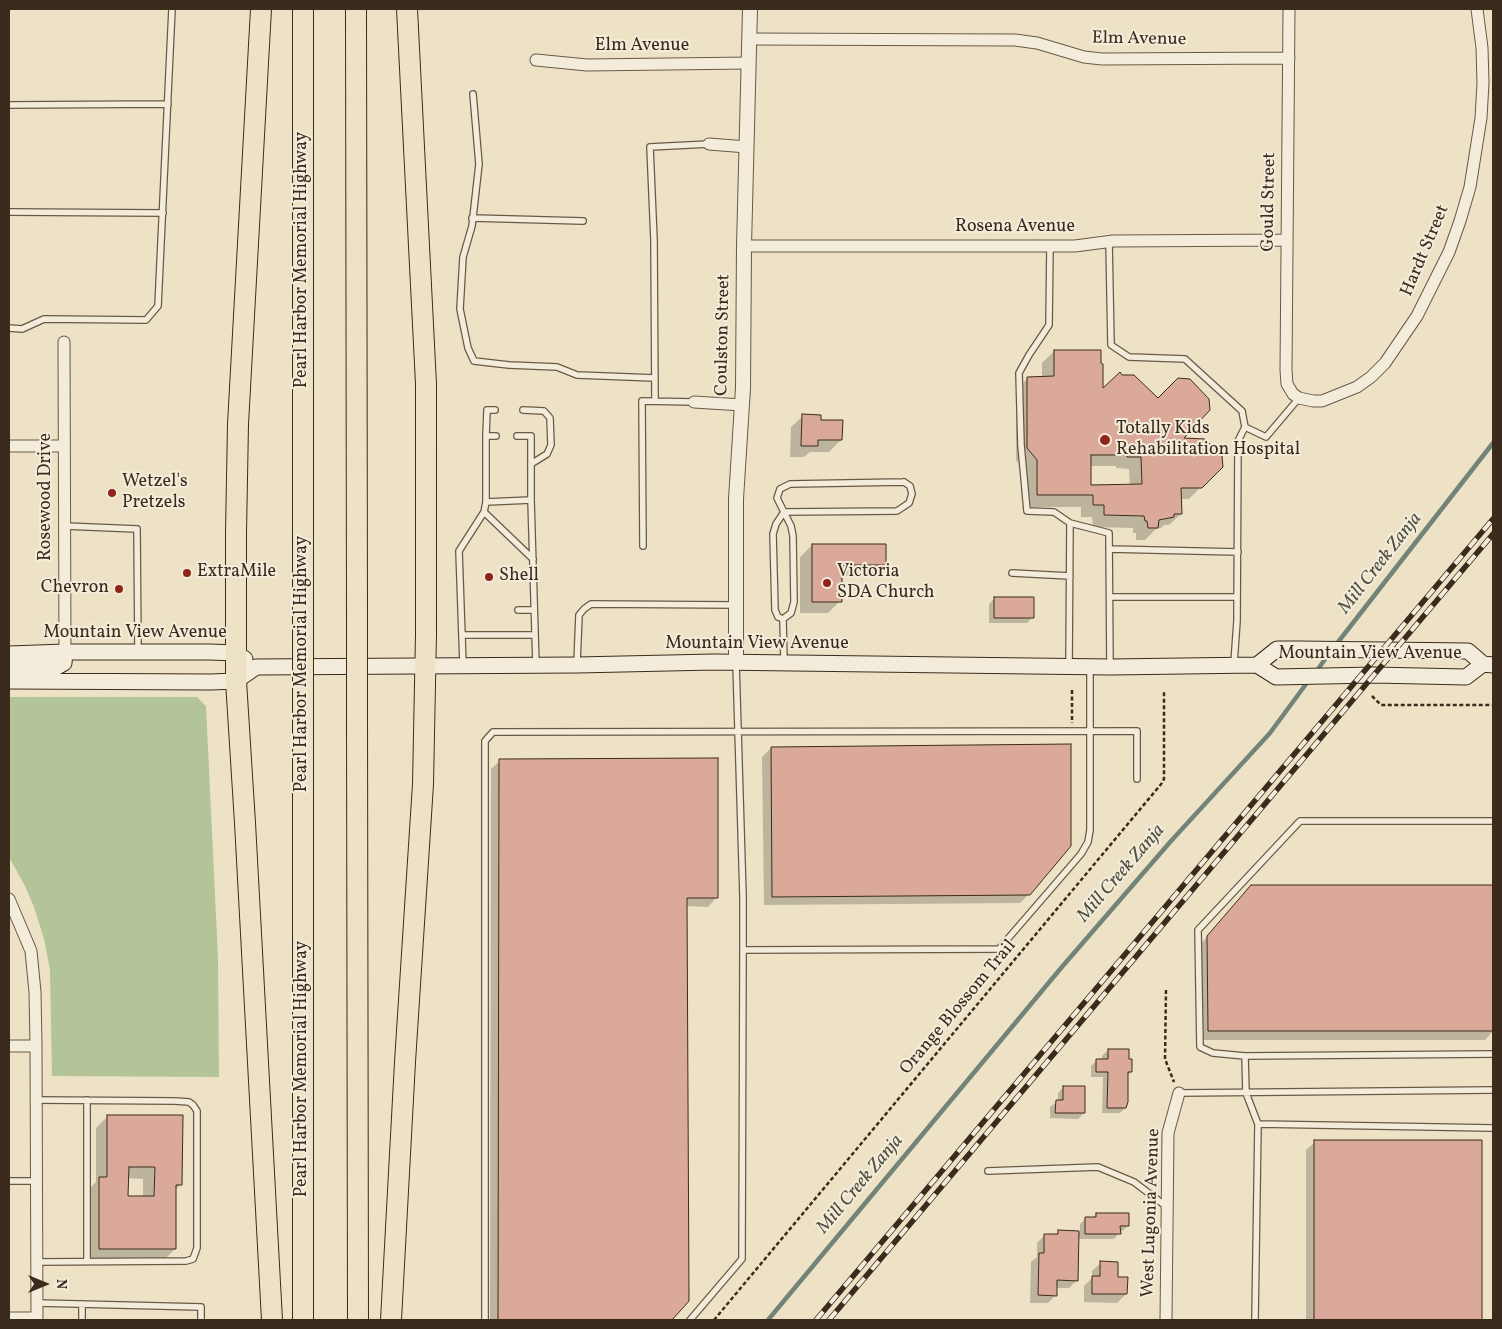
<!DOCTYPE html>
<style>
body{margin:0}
#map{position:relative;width:1502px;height:1329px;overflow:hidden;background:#ede2c6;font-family:Vollkorn,serif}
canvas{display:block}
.frame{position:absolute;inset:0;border:10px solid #3b2b1d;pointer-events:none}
.north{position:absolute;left:20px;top:1259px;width:50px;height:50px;-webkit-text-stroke:4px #f3ecda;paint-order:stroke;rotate:90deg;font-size:14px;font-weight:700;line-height:20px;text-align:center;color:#3b2b1d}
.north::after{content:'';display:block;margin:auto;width:18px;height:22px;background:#3b2b1d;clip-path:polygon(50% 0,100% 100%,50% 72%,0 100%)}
</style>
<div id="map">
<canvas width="1502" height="1329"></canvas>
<div class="frame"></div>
<div class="north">N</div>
</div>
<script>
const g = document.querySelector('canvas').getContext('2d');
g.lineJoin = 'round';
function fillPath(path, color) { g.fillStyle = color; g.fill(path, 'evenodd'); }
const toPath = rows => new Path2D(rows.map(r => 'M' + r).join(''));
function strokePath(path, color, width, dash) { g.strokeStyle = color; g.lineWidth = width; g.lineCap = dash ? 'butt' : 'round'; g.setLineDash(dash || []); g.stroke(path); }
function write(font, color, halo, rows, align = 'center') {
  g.font = font + ' Vollkorn,serif'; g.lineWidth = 4; g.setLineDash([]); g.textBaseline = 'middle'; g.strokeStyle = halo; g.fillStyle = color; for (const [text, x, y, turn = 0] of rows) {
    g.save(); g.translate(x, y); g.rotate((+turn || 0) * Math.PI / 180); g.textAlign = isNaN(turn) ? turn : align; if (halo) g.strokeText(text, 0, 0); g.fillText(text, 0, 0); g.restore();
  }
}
fillPath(toPath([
 [9,697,197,697,206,706,218,958,219,1077,52,1076,50,970,44,939,34,907,25,886,9,857]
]), '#b3c499');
fillPath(toPath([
 [1054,351,1102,391,1182,439,1221,466,1189,499,1181,499,1181,514,1169,525,1164,525,1161,528,1156,529,1145,540,1136,540,1136,533,1133,533,1133,528,1093,527,1092,517,1081,517,1081,507,1025,507,1026,472,1016,460,1016,390,1028,378,1042,378,1042,363],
 [1090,466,1116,466,1116,468,1129,469,1130,485,1090,486],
 [803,416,820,421,841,440,829,452,810,452,804,457,790,457,791,427],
 [812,545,884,564,873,576,840,576,840,601,828,613,800,613,800,557],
 [995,598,1033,617,1027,623,989,623,989,604],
 [771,748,1029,894,1020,903,764,905,762,757],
 [500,761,716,898,708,907,686,906,687,1301,671,1320,490,1320,491,769],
 [1251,886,1493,887,1493,1031,1485,1040,1200,1040,1199,946],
 [1108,1050,1128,1060,1131,1072,1127,1076,1125,1108,1120,1113,1102,1113,1103,1077,1091,1077,1091,1066,1096,1061,1102,1061,1102,1056],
 [1063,1087,1084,1113,1078,1119,1050,1118,1050,1107,1058,1101,1058,1093],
 [108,1116,181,1184,175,1190,175,1249,163,1261,87,1260,87,1191,96,1182,96,1128],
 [127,1178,143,1179,143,1197,127,1197],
 [1315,1142,1481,1142,1481,1320,1306,1320,1306,1150],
 [1096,1214,1128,1226,1122,1231,1119,1231,1119,1233,1114,1239,1078,1239,1077,1280,1069,1288,1056,1288,1056,1295,1048,1303,1030,1303,1031,1262,1037,1257,1037,1243,1045,1235,1055,1235,1058,1232,1080,1232,1080,1224,1086,1218,1092,1218],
 [1101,1263,1117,1278,1126,1294,1117,1303,1084,1302,1084,1286,1092,1278,1092,1271]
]), '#0003');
strokePath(toPath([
 [1335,646,1493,443],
 [1316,672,1330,652],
 [768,1320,1061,968,1171,841,1270,733,1309,680]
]), '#738377', 4.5);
const building = toPath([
 [1054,350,1101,350,1101,363,1103,364,1103,388,1120,372,1122,375,1134,375,1158,398,1178,378,1190,379,1209,399,1210,410,1184,438,1205,439,1222,456,1223,467,1202,488,1181,488,1182,514,1174,514,1174,517,1159,520,1158,528,1148,528,1147,521,1145,521,1144,516,1104,515,1104,505,1093,505,1093,495,1037,495,1037,460,1027,448,1027,377,1054,376,1054,350],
 [1091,455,1127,455,1127,457,1141,457,1142,484,1091,485,1091,455],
 [802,414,821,415,821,420,843,420,842,440,818,440,818,446,801,446,802,414],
 [812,544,886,544,886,565,842,565,842,602,812,602,812,544],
 [994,597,1034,597,1034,618,994,618,994,597],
 [1071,744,1071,846,1030,895,772,897,771,747,1071,744],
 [718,758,718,898,687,898,689,1301,672,1320,498,1320,499,759,718,758],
 [1251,885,1493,885,1493,1031,1208,1031,1207,936,1251,885],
 [1108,1049,1129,1049,1129,1059,1132,1059,1132,1072,1128,1072,1128,1102,1126,1108,1107,1108,1108,1072,1096,1072,1096,1059,1108,1059,1108,1049],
 [1063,1086,1085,1086,1085,1113,1055,1113,1056,1100,1063,1100,1063,1086],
 [107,1115,183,1115,182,1185,176,1185,176,1249,99,1249,99,1177,107,1177,107,1115],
 [129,1167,155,1167,154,1196,128,1196,129,1167],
 [1314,1140,1482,1140,1482,1320,1314,1320,1314,1140],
 [1096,1213,1129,1213,1129,1226,1120,1226,1121,1234,1085,1234,1085,1217,1096,1217,1096,1213],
 [1058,1230,1079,1231,1078,1281,1057,1280,1057,1296,1038,1295,1039,1253,1044,1253,1044,1234,1058,1234,1058,1230],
 [1100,1261,1118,1262,1118,1277,1128,1277,1127,1294,1092,1294,1092,1276,1100,1276,1100,1261]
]);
fillPath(building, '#daa999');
strokePath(building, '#3b2b1d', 1);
const service = toPath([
 [473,94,479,164,472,226,463,257,460,309,468,348,474,361,509,365,557,367,577,375,655,378],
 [9,105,168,104],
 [9,212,163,213],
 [472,218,583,221],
 [1109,241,1111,345,1129,357,1185,359,1242,411,1245,427,1238,441,1237,621,1234,663],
 [1050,246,1049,325,1029,355,1019,373,1021,445,1027,511,1054,512,1070,523],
 [9,328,22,329,44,319,146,320,158,306,172,9],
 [655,401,654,240,650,147,709,144],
 [523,410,544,411,550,418,551,445,547,454,531,464],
 [1245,427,1266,437,1299,398],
 [486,436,487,410,495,410],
 [517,436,531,436,531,500],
 [904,482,910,486,912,494,909,503,897,511,784,512,777,498,780,489,790,484,904,482],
 [486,502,486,436,496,436],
 [484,512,533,559],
 [784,512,791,526,793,536,794,602,791,613,783,619,778,617,775,610,773,534,776,524,784,512],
 [65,526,137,529,138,652],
 [643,546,642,401,694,402],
 [1109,549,1238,552],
 [1012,573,1070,576],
 [1110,597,1237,597],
 [518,610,534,610],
 [783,619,784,663],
 [462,635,534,635],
 [577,663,579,615,584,609,591,604,735,605],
 [736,663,743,896,743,950],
 [463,665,459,551,484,512,486,502,531,500,536,665],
 [1069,666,1070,523,1109,533,1110,667],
 [1493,821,1300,821,1198,930,1200,1047,1213,1053,1245,1056,1493,1054],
 [1245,1056,1246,1093,1258,1124],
 [1179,1093,1493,1090],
 [37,1100,175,1101,189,1102,193,1105,197,1111,197,1248,193,1259,186,1261,37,1262],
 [87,1100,87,1261],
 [988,1171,1098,1167,1134,1182,1167,1207],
 [9,1181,37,1181],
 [37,1303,201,1307,201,1320],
 [82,1320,82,1304],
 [485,1320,485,741,493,732,1137,731,1137,779],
 [690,1320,742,1259,743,950,999,949,1081,854,1088,842,1090,830,1090,669],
 [1255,1320,1258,1124,1493,1128]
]);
const minor = toPath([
 [1289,9,1286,370,1287,384,1293,394,1299,398,1313,401,1322,401,1357,387,1371,377,1385,363,1417,316,1449,252,1460,221,1470,187,1481,118,1483,83,1482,48,1477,9],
 [749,39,1015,40,1037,43,1084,57,1102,59,1289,58],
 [536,60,587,65,749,63],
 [709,144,747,147],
 [744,246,1075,246,1113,241,1287,240],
 [64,342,65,652],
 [694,402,742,405],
 [9,446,64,446],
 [9,899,31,951,35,992,36,1046,37,1320],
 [9,1046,36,1046],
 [9,1318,37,1318],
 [1166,1320,1168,1133,1179,1093]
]);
const tertiary = toPath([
 [736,662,736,499,743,388,744,246,750,9]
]);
const secondary = toPath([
 [9,654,65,652,210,652,236,653,245,659],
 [1257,665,1277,649,1299,649,1468,651,1483,664],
 [9,667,57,667,64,663,65,652],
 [9,681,211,682,236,681,256,667,577,665,714,662,1110,667,1257,665,1276,677,1374,675,1466,677,1483,664,1493,665]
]);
const motorway = toPath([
 [261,9,238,424,236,533,236,681,245,823,272,1320],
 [303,9,303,617],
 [356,9,357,616],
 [357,713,358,1320],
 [303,714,303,1320],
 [391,1320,405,1062,423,784,426,634,426,384,407,9]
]);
strokePath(service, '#685947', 8);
strokePath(minor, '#685947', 13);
strokePath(tertiary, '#685947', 16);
strokePath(secondary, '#3b2b1d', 17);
strokePath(motorway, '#3b2b1d', 22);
strokePath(toPath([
 [1072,690,1072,723],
 [1372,696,1381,705,1493,705],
 [1166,990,1165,1059,1174,1082],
 [714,1320,1162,783,1164,779,1164,690]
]), '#3b2b1d', 2.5, [4, 2.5]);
strokePath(service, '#f3ecda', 5.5);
strokePath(minor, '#f3ecda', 11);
strokePath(tertiary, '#f3ecda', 14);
strokePath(secondary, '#f3ecda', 15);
strokePath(motorway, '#ede2c6', 20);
const rail = toPath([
 [816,1320,1493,519],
 [829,1320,1493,534]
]);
strokePath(rail, '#3b2b1d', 5.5);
strokePath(rail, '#f3ecda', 4, [11]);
const motorwayBridge = toPath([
 [357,616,357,713],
 [303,714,303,617]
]);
strokePath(motorwayBridge, '#3b2b1d', 22, []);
strokePath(motorwayBridge, '#ede2c6', 20);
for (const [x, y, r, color] of [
 [1105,440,6,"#8f2418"],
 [112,493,5,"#8f2418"],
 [187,573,5,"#8f2418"],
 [489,577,5,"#8f2418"],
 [827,583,5,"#8f2418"],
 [119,589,5,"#8f2418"]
]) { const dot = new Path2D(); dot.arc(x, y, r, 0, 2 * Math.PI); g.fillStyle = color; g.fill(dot); strokePath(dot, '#f3ecda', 2); }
write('18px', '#3b2b1d', '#f3ecda', [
 ["Elm Avenue",1139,40,1],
 ["Elm Avenue",642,47],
 ["Gould Street",1270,202,-89],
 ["Rosena Avenue",1015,228],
 ["Hardt Street",1426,251,-67],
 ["Pearl Harbor Memorial Highway",303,260,-90],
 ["Coulston Street",724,335,-89],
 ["Rosewood Drive",47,497,-90],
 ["Mountain View Avenue",135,634],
 ["Mountain View Avenue",757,645],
 ["Mountain View Avenue",1370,655],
 ["Pearl Harbor Memorial Highway",303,664,-90],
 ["Orange Blossom Trail",959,1008,-50],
 ["Pearl Harbor Memorial Highway",303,1069,-90],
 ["West Lugonia Avenue",1152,1213,-88]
]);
write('18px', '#3b2b1d', '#f3ecda', [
 ["Totally Kids",1116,430],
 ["Rehabilitation Hospital",1116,451],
 ["Wetzel's",122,483],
 ["Pretzels",122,504],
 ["ExtraMile",197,573],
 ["Victoria",837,573],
 ["SDA Church",837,594],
 ["Shell",499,577],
 ["Chevron",109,589,"right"]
], 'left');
write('italic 19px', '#525042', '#f3ecda', [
 ["Mill Creek Zanja",1381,564,-52],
 ["Mill Creek Zanja",1122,874,-49],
 ["Mill Creek Zanja",861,1185,-50]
]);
</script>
